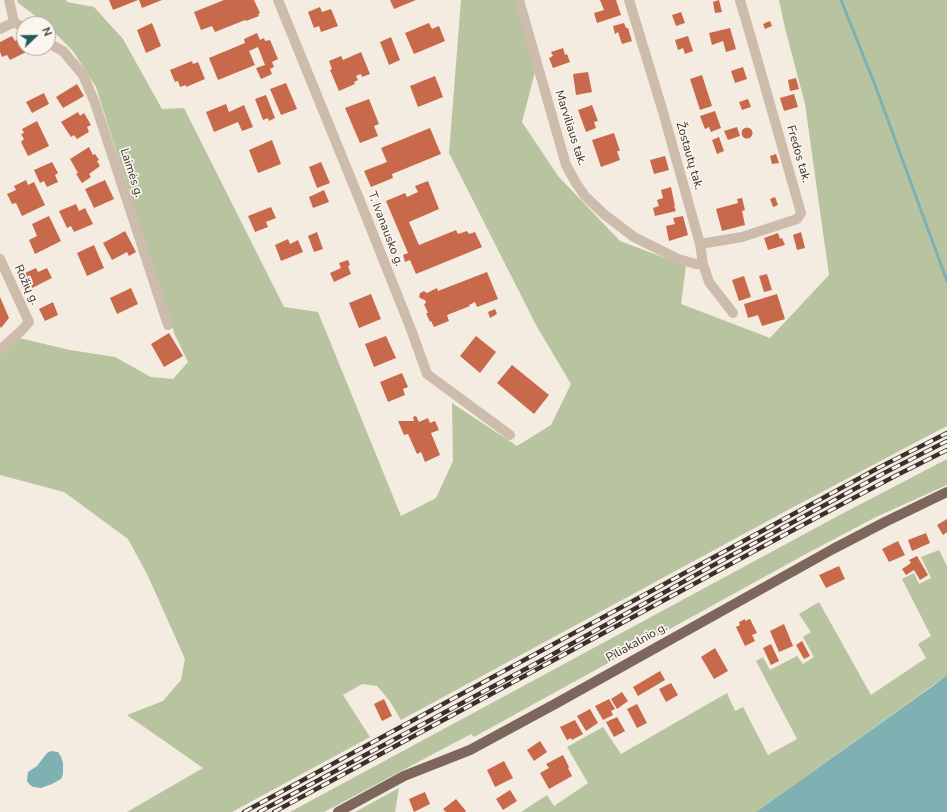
<!DOCTYPE html>
<meta charset="utf-8">
<style>
body{margin:0}
#map{position:relative;width:947px;height:812px;overflow:hidden;background:#f4ebe1;font-family:"Nunito Sans",sans-serif}
canvas{display:block}
.north{position:absolute;left:16px;top:16px;width:40px;height:40px;box-sizing:border-box;background:#fbf5ee;border:1px solid #aea6a0;border-radius:50%;rotate:68deg;font-size:11px;font-weight:700;line-height:16px;text-align:center;color:#3b302b}
.north::after{content:'';display:block;margin:auto;width:14px;height:18px;background:#1f5a5e;clip-path:polygon(50% 0,100% 100%,50% 72%,0 100%)}
</style>
<div id="map">
<canvas width="947" height="812"></canvas>
<div class="north">N</div>
</div>
<script>
const g = document.querySelector('canvas').getContext('2d');
g.lineJoin = 'round';
function fillPath(path, color) { g.fillStyle = color; g.fill(path, 'evenodd'); }
const toPath = rows => new Path2D(rows.map(r => 'M' + r).join(''));
function strokePath(path, color, width, dash) { g.strokeStyle = color; g.lineWidth = width; g.lineCap = dash ? 'butt' : 'round'; g.setLineDash(dash || []); g.stroke(path); }
function write(font, color, halo, rows, align = 'center') {
  g.font = font + ' "Nunito Sans",sans-serif'; g.lineWidth = 3.5; g.setLineDash([]); g.textBaseline = 'middle'; g.strokeStyle = halo; g.fillStyle = color; for (const [text, x, y, turn = 0] of rows) {
    g.save(); g.translate(x, y); g.rotate((+turn || 0) * Math.PI / 180); g.textAlign = isNaN(turn) ? turn : align; if (halo) g.strokeText(text, 0, 0); g.fillText(text, 0, 0); g.restore();
  }
}
fillPath(toPath([
 [18,0,66,0,67,2,94,7,123,39,162,109,184,108,284,307,318,312,401,516,436,498,453,461,452,403,517,446,551,425,571,384,536,325,449,153,461,0,514,0,536,68,522,122,558,176,620,241,686,266,681,304,770,338,829,275,805,104,785,28,779,0,947,0,947,426,922,439,786,511,401,720,389,700,377,686,362,684,343,695,370,737,232,812,127,812,203,768,127,715,163,701,181,680,185,659,148,576,128,539,64,492,0,475,0,354,19,338,70,350,115,357,151,377,173,379,188,362,175,335,169,317,96,87,73,51,48,26,48,24,46,24,17,2],
 [947,459,947,485,876,517,804,555,474,737,471,734,324,812,290,812,836,517],
 [939,550,947,566,947,675,756,812,521,812,547,795,554,806,588,783,567,747,603,727,621,754,727,693,735,711,743,707,768,755,797,739,756,661,763,657,770,670,797,656,803,664,814,657,803,637,811,632,799,614,819,602,871,695,926,658,918,644,931,636,902,579,914,573,919,584,931,578,921,557],
 [399,788,395,812,355,812]
]), '#b8c4a0');
fillPath(toPath([
 [947,675,947,812,756,812,934,685],
 [51,751,58,752,61,757,63,763,63,774,61,779,52,784,41,788,33,787,29,784,27,781,28,772,37,766,47,753]
]), '#7fb0b2');
strokePath(toPath([
 [841,0,875,85,947,281]
]), '#7fb0b2', 3);
fillPath(toPath([
 [109,0,138,0,113,10],
 [139,0,162,0,142,8],
 [224,0,254,0,260,13,258,14,259,16,246,21,245,20,215,32,212,26,201,30,194,12],
 [390,0,416,0,394,9],
 [600,0,616,0,621,15,597,23,594,13,604,10],
 [719,0,722,12,715,13,713,2],
 [320,7,322,12,331,9,338,26,321,32,319,26,314,28,308,12],
 [681,12,685,23,676,26,672,15],
 [770,21,772,26,765,29,763,24],
 [152,23,161,46,146,53,137,30],
 [429,23,432,29,439,26,445,41,414,54,405,33],
 [624,23,626,28,628,28,632,41,622,44,618,32,615,34,613,26],
 [730,28,736,49,726,52,723,41,712,45,709,33],
 [257,33,260,40,264,38,265,41,270,40,278,59,272,62,274,67,270,69,272,74,261,79,256,68,265,65,258,47,249,51,255,65,218,80,209,58,245,43,244,39],
 [12,36,15,41,24,37,24,48,31,48,32,49,10,60,7,55,2,57,0,52,0,42],
 [688,36,693,51,685,54,683,48,678,50,675,40],
 [391,37,400,60,389,65,380,42],
 [563,48,565,55,567,54,570,62,553,68,549,58,553,56,551,52],
 [361,52,370,74,362,77,361,74,356,76,358,80,354,82,355,84,339,91,330,70,332,69,329,61,341,56,343,60],
 [192,61,193,64,198,62,205,79,186,87,186,85,180,87,178,81,175,82,170,70],
 [743,67,747,79,735,83,731,71],
 [588,72,592,92,576,95,573,74],
 [702,75,712,106,700,110,690,79],
 [435,76,443,97,418,107,410,86],
 [796,78,799,89,790,91,788,80],
 [286,83,297,109,281,115,270,89],
 [77,84,84,96,63,108,56,97],
 [44,93,49,104,32,113,26,102],
 [794,94,798,107,784,111,780,98],
 [266,95,275,118,269,121,268,118,263,120,255,99],
 [369,99,379,124,374,126,378,136,360,143,345,108],
 [748,99,751,107,742,110,739,102],
 [226,104,229,112,244,105,253,127,242,131,238,122,214,132,206,112],
 [592,105,598,121,594,122,596,128,586,132,578,110],
 [715,111,721,128,711,132,709,127,705,129,700,116],
 [78,112,80,116,84,113,91,125,87,127,89,132,77,139,74,135,71,137,61,122],
 [37,121,49,146,28,156,21,142,24,139,21,134,24,133,22,129],
 [737,127,740,136,728,140,724,131],
 '741.5 133a5.5 5.5 0 1 1 11 0a5.5 5.5 0 1 1-11 0Z',
 [430,128,441,154,392,174,393,178,371,187,364,171,387,162,381,148],
 [614,133,620,151,617,151,620,160,601,167,592,140],
 [719,137,724,151,717,154,712,140],
 [272,140,281,164,258,173,249,150],
 [89,147,93,155,95,154,99,160,97,161,100,166,89,174,91,177,82,183,76,174,78,173,70,159],
 [776,154,779,163,772,164,770,156],
 [665,156,669,170,654,174,650,160],
 [52,162,58,173,55,175,58,182,47,187,44,181,40,183,34,170],
 [321,162,330,183,317,188,309,167],
 [26,180,28,185,34,182,45,205,22,216,16,203,12,204,7,194,16,190,14,186],
 [105,180,114,199,94,208,85,189],
 [428,181,439,209,409,222,419,245,456,230,458,234,467,231,469,234,475,232,482,247,416,274,410,260,405,262,403,255,408,253,386,201,405,193,407,197,418,192,415,186],
 [671,187,675,206,674,206,676,211,655,216,653,208,659,206,657,200,663,198,661,190],
 [324,190,329,202,313,208,309,197],
 [775,197,778,205,773,207,770,199],
 [742,198,745,210,742,211,745,225,722,231,716,209,738,203,737,199],
 [76,204,79,211,85,208,93,224,74,232,71,226,67,228,59,211],
 [271,207,276,218,266,222,268,227,255,232,248,216],
 [49,216,61,241,35,254,29,240,37,236,32,224],
 [683,216,688,235,669,241,666,226,675,224,673,218],
 [125,231,136,252,129,256,127,252,112,260,103,243],
 [317,232,323,249,314,252,308,236],
 [801,232,805,248,797,250,793,235],
 [778,233,780,239,782,238,785,245,768,250,764,238],
 [288,239,290,244,298,240,303,252,281,261,275,245],
 [94,245,104,268,87,276,77,253],
 [348,260,350,265,348,266,351,274,334,282,330,273,341,268,339,263],
 [36,268,38,272,47,268,52,278,30,289,23,274],
 [487,272,498,299,477,307,475,302,469,305,470,306,447,315,449,321,434,327,431,321,430,322,426,313,428,313,424,304,426,303,425,300,422,299,419,297,420,293,424,291,427,293,437,288,438,291],
 [767,274,772,290,764,292,759,276],
 [744,276,751,297,739,301,732,280],
 [131,288,138,304,117,314,110,298],
 [371,294,381,319,359,328,349,303],
 [777,294,785,319,762,326,758,315,748,318,744,304],
 [0,297,9,318,1,328,0,326],
 [53,302,58,315,45,321,39,309],
 [495,309,497,314,490,318,488,312],
 [169,333,183,356,164,367,151,344],
 [386,336,396,358,374,367,365,344],
 [476,336,496,352,480,373,460,356],
 [512,365,549,395,534,414,497,383],
 [402,373,408,387,403,389,405,395,388,402,380,382],
 [416,416,419,422,428,418,430,423,435,421,439,430,431,433,440,455,425,462,421,452,417,454,408,434,404,435,398,421,414,421,413,417],
 [947,519,947,532,943,535,937,525],
 [926,533,930,543,912,551,908,540],
 [898,541,905,555,889,562,882,549],
 [917,556,928,575,920,580,914,570,906,575,902,569,911,563,909,560],
 [839,566,845,579,826,588,819,575],
 [745,619,745,621,750,619,757,633,752,635,755,641,745,646,736,627,740,625,739,622],
 [784,624,793,646,779,652,770,631],
 [802,641,810,656,804,659,796,645],
 [771,644,779,661,771,665,763,648],
 [715,648,728,671,714,679,701,657],
 [660,671,665,680,638,696,633,687],
 [671,683,678,695,666,702,659,689],
 [622,692,628,701,617,709,611,699],
 [384,699,392,716,382,721,374,704],
 [609,699,615,709,611,711,613,715,603,720,595,706],
 [637,704,647,723,637,728,627,709],
 [590,709,598,723,586,731,577,716],
 [617,717,625,731,614,737,606,722],
 [575,720,583,734,572,740,571,738,567,740,560,727],
 [540,741,547,752,534,761,527,750],
 [563,755,569,767,568,768,572,776,549,789,540,773,549,768,546,764],
 [504,761,513,778,495,787,487,770],
 [510,790,517,801,503,810,496,799],
 [425,792,430,804,414,812,409,799],
 [456,799,466,811,465,812,446,812,443,809]
]), '#c8694b');
strokePath(toPath([
 [9,0,14,22,24,28],
 [278,0,360,201,412,332,427,374,510,435],
 [519,0,566,165,576,183,585,196,605,215,634,237,678,259,696,264,703,264],
 [629,0,663,112,700,244,703,264,709,282,733,313],
 [0,29,14,22],
 [48,43,63,51,83,75,95,103,168,325],
 [700,244,742,237,797,219,801,213,754,48,740,0],
 [0,259,29,322,22,330,0,350]
]), '#cdbbac', 10);
strokePath(toPath([
 [338,812,404,776,470,750,555,704,833,549,885,522,947,492]
]), '#7d675c', 10);
const rail = toPath([
 [244,812,880,467,947,433],
 [259,812,546,658,710,567,886,472,947,441],
 [274,812,797,528,897,475,947,450]
]);
strokePath(rail, '#3b302b', 4.5);
strokePath(rail, '#fbf5ee', 3, [9]);
write('12px', '#3b302b', '#fbf5ee', [
 ["Marviliaus tak.",570,128,72],
 ["Fredos tak.",798,154,74],
 ["Žostautų tak.",689,156,74],
 ["Laimės g.",131,173,72],
 ["T. Ivanausko g.",385,229,69],
 ["Rožių g.",26,285,65],
 ["Piliakalnio g.",637,643,-29]
]);
</script>
